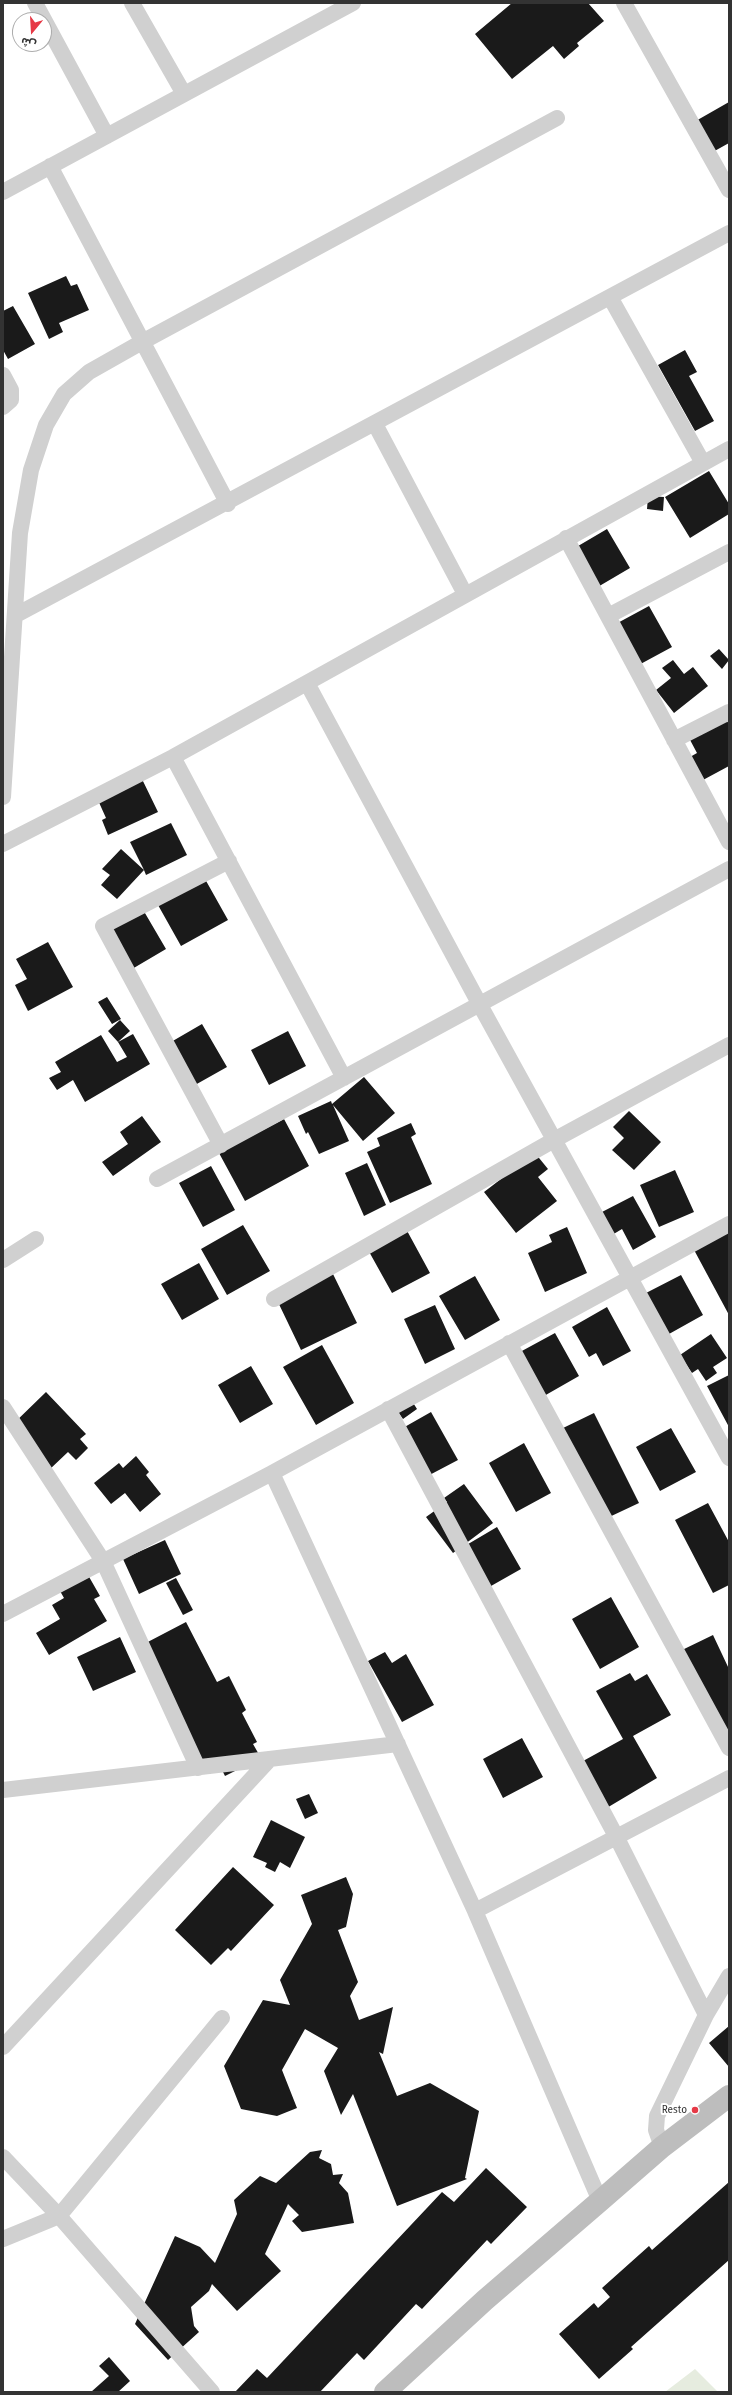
<!DOCTYPE html>
<meta charset="utf-8">
<style>
body{margin:0}
#map{position:relative;width:732px;height:2395px;overflow:hidden;background:#fff;font-family:"Fira Sans","Noto Sans Arabic",sans-serif}
canvas{display:block}
.frame{position:absolute;inset:0;border:4px solid #333;pointer-events:none}
.north{position:absolute;left:12px;top:12px;width:40px;height:40px;box-sizing:border-box;background:#fff;border:1px solid #adadad;border-radius:50%;rotate:198deg;font-size:11px;font-weight:700;line-height:16px;text-align:center;color:#333}
.north::after{content:'';display:block;margin:auto;width:14px;height:18px;background:#e63946;clip-path:polygon(50% 0,100% 100%,50% 72%,0 100%)}
</style>
<div id="map">
<canvas width="732" height="2395"></canvas>
<div class="frame"></div>
<div class="north">ش</div>
</div>
<script>
const g = document.querySelector('canvas').getContext('2d');
g.lineJoin = 'round';
function fillPath(path, color) { g.fillStyle = color; g.fill(path, 'evenodd'); }
const toPath = rows => new Path2D(rows.map(r => 'M' + r).join(''));
function strokePath(path, color, width, dash) { g.strokeStyle = color; g.lineWidth = width; g.lineCap = dash ? 'butt' : 'round'; g.setLineDash(dash || []); g.stroke(path); }
function write(font, color, halo, rows, align = 'center') {
  g.font = font + ' "Fira Sans",sans-serif'; g.lineWidth = 4; g.setLineDash([]); g.textBaseline = 'middle'; g.strokeStyle = halo; g.fillStyle = color; for (const [text, x, y, turn = 0] of rows) {
    g.save(); g.translate(x, y); g.rotate((+turn || 0) * Math.PI / 180); g.textAlign = isNaN(turn) ? turn : align; if (halo) g.strokeText(text, 0, 0); g.fillText(text, 0, 0); g.restore();
  }
}
fillPath(toPath([
 [695,2369,718,2392,665,2392]
]), '#e6ecdf');
fillPath(toPath([
 [512,3,588,3,604,21,577,43,579,46,564,59,553,46,512,79,475,34],
 [729,102,729,143,711,153,694,122],
 [66,276,71,286,77,284,89,310,59,323,63,332,49,339,28,293],
 [13,306,35,344,8,359,3,350,3,311],
 [685,350,697,372,689,376,714,421,695,431,658,365],
 [709,471,729,504,729,514,690,538,665,497],
 [648,496,664,497,663,511,647,509],
 [607,529,630,568,596,588,573,549],
 [649,606,672,647,635,667,612,626],
 [719,649,729,660,722,669,710,656],
 [673,660,684,674,693,667,708,686,674,713,656,690,671,678,662,668],
 [725,718,729,724,729,766,703,780,690,757,697,753,689,738],
 [141,777,158,812,108,835,102,820,106,818,97,798],
 [171,823,187,855,146,875,144,870,117,899,101,885,110,875,102,869,121,849,144,870,130,842],
 [205,879,228,920,181,946,158,905],
 [142,908,166,949,127,972,103,932],
 [48,942,73,987,28,1011,15,985,27,979,16,959],
 [107,997,121,1019,112,1024,98,1002],
 [120,1020,130,1031,118,1042,108,1031],
 [202,1024,227,1067,195,1085,171,1042],
 [288,1031,306,1066,269,1085,251,1050],
 [133,1034,150,1064,85,1102,73,1080,57,1090,49,1078,61,1072,55,1062,101,1035,117,1062,127,1057,118,1042],
 [364,1077,395,1113,363,1141,333,1105,349,1141,319,1154,308,1132,306,1134,298,1116,331,1101,332,1104],
 [629,1111,661,1142,634,1170,612,1150,624,1138,613,1127],
 [142,1116,161,1142,113,1176,102,1162,128,1144,120,1132],
 [284,1119,309,1166,245,1201,219,1153],
 [411,1123,416,1134,411,1137,432,1184,390,1203,367,1152,380,1146,377,1138],
 [535,1153,548,1169,538,1177,557,1201,516,1233,484,1192],
 [367,1163,386,1205,364,1216,345,1173],
 [211,1166,235,1210,203,1227,179,1183],
 [675,1170,694,1212,659,1227,640,1185],
 [633,1196,656,1237,633,1250,622,1229,612,1235,600,1213],
 [243,1225,270,1271,227,1295,201,1249],
 [405,1227,430,1273,392,1293,367,1248],
 [567,1227,587,1273,545,1292,528,1253,552,1242,549,1235],
 [729,1229,729,1315,693,1248],
 [199,1263,219,1299,182,1320,161,1284],
 [332,1272,357,1323,301,1350,276,1298],
 [681,1275,703,1315,669,1334,646,1293],
 [475,1276,500,1320,465,1340,439,1296],
 [435,1305,455,1349,425,1364,404,1319],
 [607,1307,631,1351,603,1366,596,1353,589,1357,572,1327],
 [555,1333,579,1376,544,1396,520,1352],
 [711,1334,727,1358,713,1367,717,1373,706,1381,698,1369,692,1373,680,1355],
 [322,1345,354,1403,316,1425,283,1367],
 [251,1366,273,1404,240,1423,218,1385],
 [729,1375,729,1427,707,1386],
 [46,1392,86,1434,80,1439,88,1448,76,1460,68,1452,49,1470,9,1428],
 [410,1398,417,1409,403,1419,395,1408],
 [431,1412,458,1460,420,1480,394,1433],
 [594,1413,639,1503,605,1519,561,1429],
 [671,1428,696,1472,660,1491,636,1447],
 [524,1443,551,1493,516,1512,489,1463],
 [136,1456,149,1472,146,1475,161,1494,140,1512,125,1493,111,1504,94,1483,119,1463,123,1468],
 [464,1484,493,1523,453,1553,426,1517,447,1502,444,1498],
 [708,1503,729,1542,729,1585,713,1593,675,1520],
 [497,1527,521,1569,491,1586,458,1550],
 [165,1540,181,1574,139,1594,123,1559],
 [88,1575,100,1596,94,1599,107,1621,49,1655,36,1633,60,1619,52,1605,64,1598,60,1591],
 [176,1578,193,1610,183,1615,166,1583],
 [611,1597,639,1647,600,1669,572,1619],
 [186,1622,217,1682,229,1676,246,1710,242,1713,257,1742,253,1744,261,1758,225,1776,221,1768,209,1774,142,1645],
 [713,1635,729,1669,729,1751,680,1651],
 [120,1637,136,1672,93,1691,77,1657],
 [385,1652,392,1663,406,1654,434,1705,402,1722,368,1661],
 [630,1673,635,1681,647,1674,671,1715,633,1736,657,1778,600,1812,574,1766,623,1739,596,1691],
 [522,1738,543,1777,503,1798,483,1759],
 [309,1794,318,1813,305,1819,296,1799],
 [271,1820,305,1837,290,1868,280,1862,275,1872,265,1867,267,1863,253,1857],
 [233,1867,274,1905,231,1951,228,1948,211,1965,175,1930],
 [346,1877,353,1894,346,1927,338,1930,358,1982,350,1996,359,2020,393,2007,383,2054,379,2052,397,2096,430,2083,479,2111,465,2178,467,2179,397,2206,353,2094,341,2115,324,2071,338,2048,305,2029,282,2070,297,2108,277,2116,241,2109,224,2066,263,2000,290,2005,280,1980,312,1924,301,1895],
 [729,2026,729,2067,709,2043],
 [322,2150,319,2158,331,2164,333,2175,343,2174,339,2183,348,2193,354,2223,302,2232,292,2221,299,2215,288,2204,265,2254,281,2271,237,2311,212,2284,209,2291,191,2307,194,2326,199,2332,168,2360,135,2324,175,2236,200,2247,215,2263,237,2214,234,2200,260,2176,276,2183,310,2152],
 [486,2168,527,2207,491,2244,487,2240,422,2309,416,2304,364,2360,357,2353,320,2392,235,2392,257,2369,267,2378,442,2192,454,2202],
 [729,2182,729,2260,631,2347,633,2349,599,2379,559,2334,594,2303,598,2308,610,2297,602,2288,649,2246,652,2250],
 [109,2357,130,2381,118,2392,91,2392,109,2376,99,2366]
]), '#1a1a1a');
strokePath(toPath([
 [35,3,107,136],
 [132,3,184,94],
 [624,3,729,190],
 [50,166,228,504],
 [3,192,353,3],
 [610,297,703,463],
 [3,375,11,390,11,400,3,407],
 [375,424,465,594],
 [566,538,729,842],
 [16,615,729,233],
 [608,616,729,552],
 [307,683,480,1005,729,1458],
 [674,740,729,712],
 [173,757,344,1078],
 [3,797,20,533,31,470,46,425,64,394,89,372,142,342,557,118],
 [3,844,173,757,729,449],
 [221,1145,103,926,229,861],
 [157,1179,729,869],
 [3,1260,36,1239],
 [274,1299,554,1140,729,1045],
 [509,1343,729,1748],
 [3,1407,103,1561,198,1768],
 [388,1409,617,1838,706,2015],
 [3,1614,272,1473],
 [3,1790,398,1744],
 [475,1911,729,1778],
 [3,2047,269,1760],
 [662,2147,656,2130,657,2116,706,2015,729,1976],
 [3,2157,59,2216,212,2392],
 [600,2201,475,1911,272,1473,729,1224],
 [3,2239,59,2216,222,2018]
]), '#d0d0d0', 16);
strokePath(toPath([
 [385,2392,485,2300,600,2201,662,2147,729,2096]
]), '#bdbdbd', 22);
for (const [x, y, r, color] of [
 [695,2110,4,"#e63946"]
]) { const dot = new Path2D(); dot.arc(x, y, r, 0, 2 * Math.PI); g.fillStyle = color; g.fill(dot); strokePath(dot, '#fff', 1.5); }
write('10px', '#333', '#fff', [
 ["Resto",687,2110]
], 'right');
</script>
